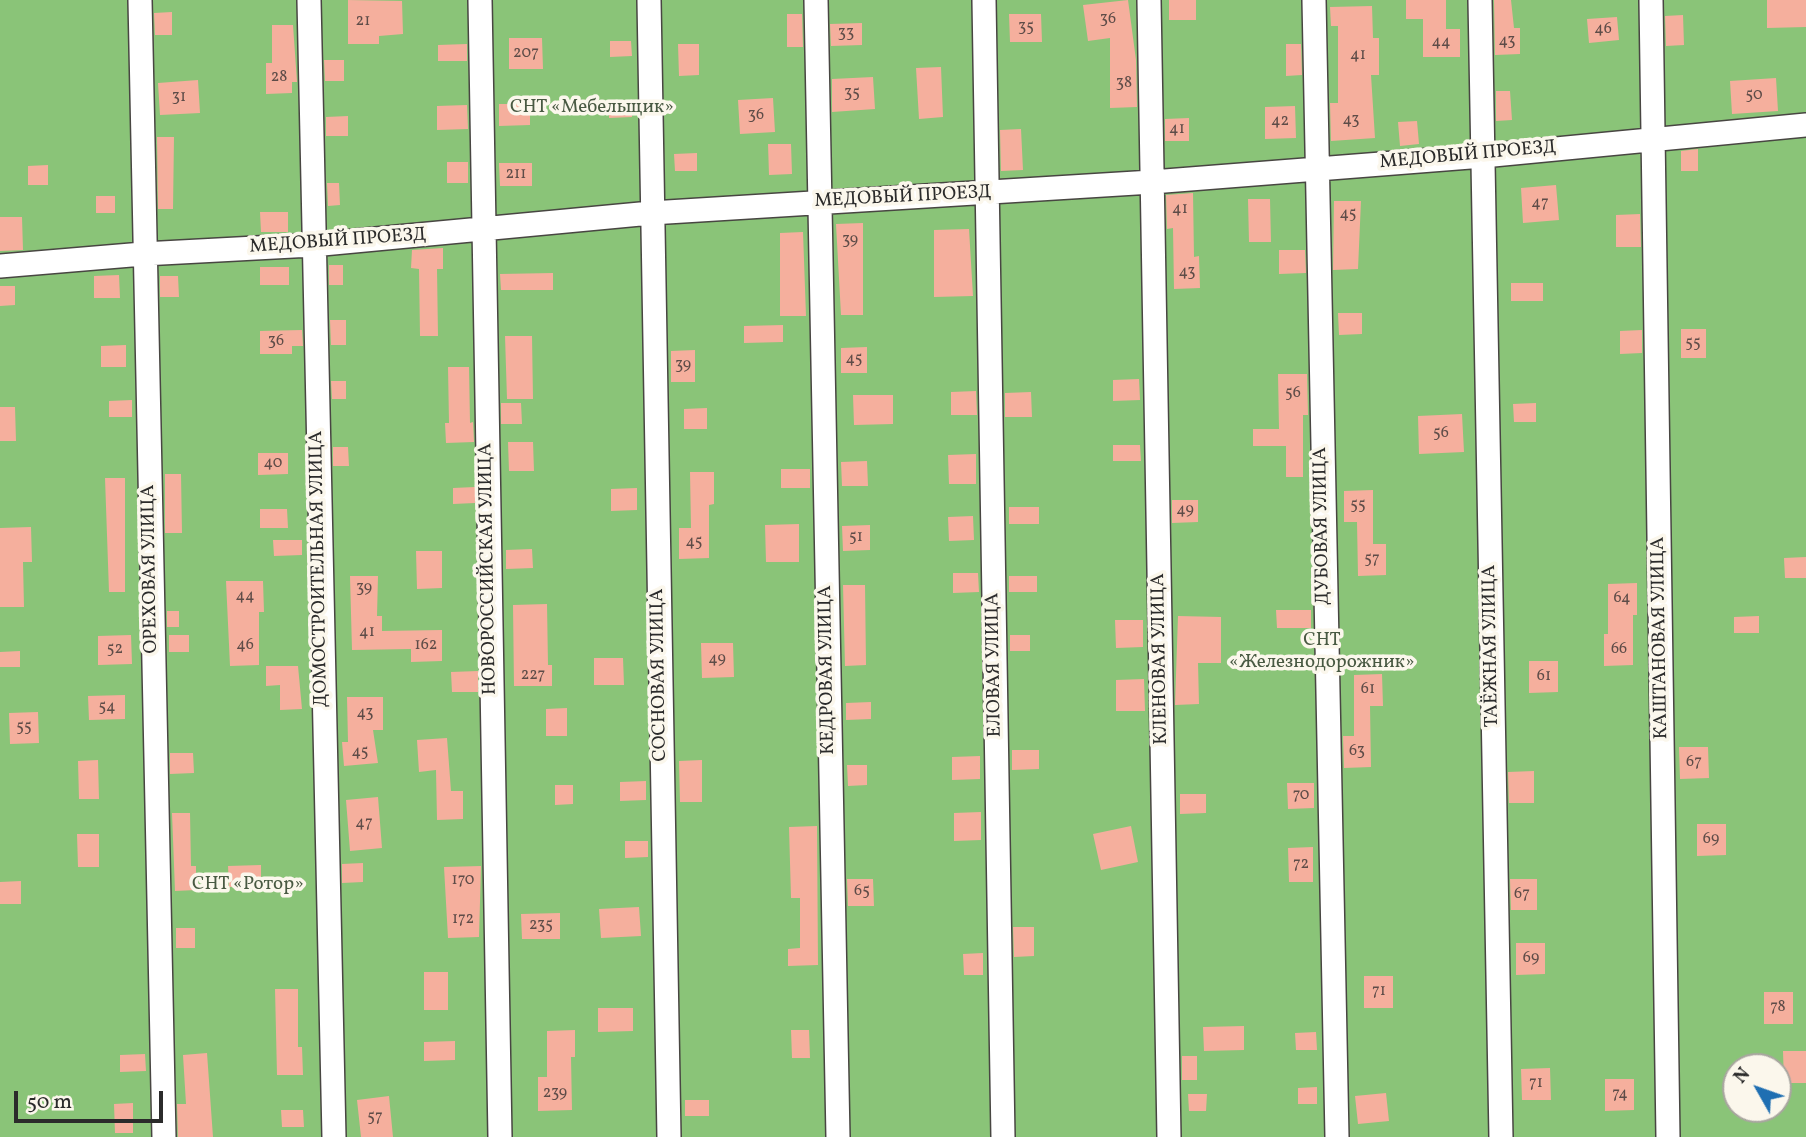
<!DOCTYPE html>
<meta charset="utf-8">
<style>
body{margin:0}
#map{position:relative;width:1806px;height:1137px;overflow:hidden;background:#eee2c2;font-family:Vollkorn,serif}
canvas{display:block}
.north{position:absolute;left:1722px;top:1053px;width:70px;height:70px;box-sizing:border-box;background:#fbf7ec;border:2px solid #a8a59f;border-radius:50%;rotate:310deg;font-size:19px;font-weight:700;line-height:28px;text-align:center;color:#2b2b2b}
.north::after{content:'';display:block;margin:auto;width:24px;height:32px;background:#1f6fb2;clip-path:polygon(50% 0,100% 100%,50% 72%,0 100%)}
.scale{position:absolute;left:14px;top:1091px;width:149px;height:32px;box-sizing:border-box;border:4px solid #2b2b2b;border-top:0;padding-left:9px;font-size:21px;line-height:24px;white-space:nowrap;color:#2b2b2b;-webkit-text-stroke:5px #fbf7ec;paint-order:stroke}
</style>
<div id="map">
<canvas width="1806" height="1137"></canvas>
<div class="north">N</div>
<div class="scale">50 m</div>
</div>
<script>
const g = document.querySelector('canvas').getContext('2d');
g.lineJoin = 'round';
function fillPath(path, color) { g.fillStyle = color; g.fill(path, 'evenodd'); }
const toPath = rows => new Path2D(rows.map(r => 'M' + r).join(''));
function strokePath(path, color, width, dash) { g.strokeStyle = color; g.lineWidth = width; g.lineCap = dash ? 'butt' : 'round'; g.setLineDash(dash || []); g.stroke(path); }
function write(font, color, halo, rows, align = 'center') {
  g.font = font + ' Vollkorn,serif'; g.lineWidth = 7; g.setLineDash([]); g.textBaseline = 'middle'; g.strokeStyle = halo; g.fillStyle = color; for (const [text, x, y, turn = 0] of rows) {
    g.save(); g.translate(x, y); g.rotate((+turn || 0) * Math.PI / 180); g.textAlign = isNaN(turn) ? turn : align; if (halo) g.strokeText(text, 0, 0); g.fillText(text, 0, 0); g.restore();
  }
}
fillPath(toPath([
 [0,0,1806,0,1806,1137,0,1137],
 [1736,1067,1778,1067,1778,1109,1736,1109]
]), '#8ac478');
fillPath(toPath([
 [348,0,402,1,403,34,379,36,379,44,348,44],
 [1128,0,1136,60,1137,107,1110,108,1110,38,1088,41,1083,5],
 [1169,0,1196,0,1196,20,1169,20],
 [1406,0,1446,0,1446,29,1460,29,1460,57,1423,57,1423,19,1406,19],
 [1494,0,1511,0,1514,28,1520,28,1520,54,1495,55],
 [1767,0,1806,0,1806,27,1767,28],
 [1372,6,1373,38,1379,38,1379,75,1371,75,1375,138,1331,141,1330,103,1338,103,1338,26,1331,26,1330,7],
 [172,12,172,35,155,35,154,13],
 [787,14,802,14,803,47,787,47],
 [1009,14,1041,14,1042,42,1010,42],
 [1683,15,1684,45,1666,46,1665,16],
 [1617,17,1619,40,1589,43,1587,19],
 [862,23,862,45,831,46,830,24],
 [272,25,293,25,297,82,292,82,292,93,266,94,266,63,272,63],
 [509,38,542,38,543,69,509,69],
 [610,41,631,41,632,56,610,57],
 [467,44,467,61,438,61,438,45],
 [678,44,699,44,699,75,679,76],
 [1286,44,1301,44,1302,75,1286,76],
 [324,60,344,60,344,81,325,81],
 [941,67,943,117,919,119,916,68],
 [873,77,875,109,832,112,832,79],
 [1776,78,1778,111,1732,114,1730,81],
 [198,80,200,113,160,115,158,83],
 [1496,91,1510,91,1512,120,1496,121],
 [773,98,775,132,740,134,738,100],
 [609,101,632,101,632,117,609,118],
 [499,104,530,104,530,125,499,126],
 [467,105,468,129,437,130,437,106],
 [1295,106,1296,138,1265,139,1265,107],
 [348,116,348,136,326,136,326,117],
 [1189,118,1189,141,1165,141,1165,119],
 [1417,121,1419,144,1400,146,1398,122],
 [1021,129,1023,170,1001,171,1000,130],
 [157,137,174,137,173,209,158,209],
 [768,144,791,144,792,174,769,175],
 [1698,149,1698,171,1681,171,1681,151],
 [697,153,697,171,675,171,674,154],
 [447,162,468,162,468,183,447,183],
 [499,163,532,163,532,186,500,186],
 [48,165,48,185,28,185,28,166],
 [327,183,339,183,340,205,328,206],
 [1556,185,1559,220,1523,223,1521,188],
 [1193,193,1194,257,1199,256,1200,288,1174,289,1173,228,1167,229,1166,195],
 [96,196,115,196,115,213,96,213],
 [1248,199,1270,199,1271,242,1249,242],
 [1334,201,1361,201,1358,269,1333,270],
 [260,212,288,212,288,232,261,232],
 [1640,214,1641,247,1616,247,1616,215],
 [0,217,22,217,23,250,0,251],
 [863,223,863,315,841,315,836,224],
 [969,229,973,296,934,297,934,230],
 [803,232,806,316,780,316,780,233],
 [443,248,443,269,437,269,438,336,420,336,419,269,411,268,412,250],
 [1279,250,1305,250,1306,273,1279,274],
 [329,265,343,265,343,285,329,285],
 [260,267,289,267,289,285,260,285],
 [553,273,553,290,501,290,500,274],
 [119,275,120,298,94,298,94,276],
 [160,276,178,276,179,297,160,297],
 [1511,283,1543,283,1543,301,1511,301],
 [0,286,15,286,15,305,0,306],
 [1338,313,1362,313,1362,334,1339,335],
 [330,320,346,320,346,345,331,345],
 [783,325,783,342,744,343,744,326],
 [1681,329,1706,329,1706,358,1681,358],
 [302,330,303,346,292,346,292,354,260,354,260,331],
 [1642,330,1642,353,1620,354,1620,331],
 [505,336,532,336,533,399,507,399],
 [126,345,126,367,101,367,101,346],
 [867,347,867,373,841,373,841,348],
 [695,350,695,382,671,382,671,351],
 [448,367,469,367,470,423,473,422,474,442,446,443,445,423,449,423],
 [1278,374,1307,374,1308,415,1303,415,1303,477,1286,477,1286,446,1253,446,1253,429,1279,429],
 [1139,379,1140,400,1113,401,1113,380],
 [331,381,346,381,346,399,332,399],
 [976,391,977,415,951,415,951,392],
 [1031,392,1032,417,1005,417,1005,393],
 [853,395,893,395,893,424,854,425],
 [132,400,132,417,109,417,109,401],
 [501,403,521,403,522,424,501,424],
 [1536,403,1536,422,1514,422,1513,404],
 [0,407,15,407,16,441,0,441],
 [707,408,707,429,684,429,684,409],
 [1462,414,1464,452,1419,454,1418,416],
 [508,442,533,442,534,471,509,471],
 [1113,445,1140,445,1141,461,1113,461],
 [333,447,348,447,349,466,333,466],
 [258,453,288,453,288,474,258,475],
 [976,454,976,484,949,484,948,455],
 [867,461,868,486,842,486,841,462],
 [781,469,810,469,810,488,781,488],
 [690,472,714,472,714,504,709,505,709,558,679,559,679,528,691,528],
 [165,474,181,474,182,533,165,533],
 [105,478,125,478,125,592,109,592],
 [475,487,475,503,453,504,453,488],
 [637,488,637,510,611,511,611,489],
 [1373,490,1373,544,1386,544,1386,575,1358,576,1357,522,1344,522,1344,491],
 [1172,500,1198,500,1198,522,1172,523],
 [1009,507,1039,507,1039,524,1009,524],
 [260,509,287,509,288,528,260,528],
 [973,516,974,540,949,541,948,517],
 [799,524,799,562,766,562,765,525],
 [870,525,870,550,843,551,842,526],
 [31,527,32,562,23,562,24,607,0,607,0,528],
 [273,540,302,540,302,555,274,556],
 [532,549,533,568,506,569,506,550],
 [416,551,442,551,442,588,417,589],
 [1806,557,1806,578,1785,578,1784,558],
 [953,573,978,573,979,592,953,593],
 [350,576,378,576,377,616,382,616,382,631,442,630,442,661,411,662,411,649,352,650],
 [1009,576,1037,576,1037,592,1009,592],
 [226,581,263,581,264,612,259,612,259,665,230,666],
 [1637,583,1637,615,1633,615,1633,665,1604,666,1604,634,1608,634,1608,584],
 [843,585,865,585,866,665,845,666],
 [547,604,548,665,552,665,552,686,514,686,513,605],
 [1276,610,1311,610,1311,628,1277,628],
 [167,611,179,611,179,627,167,627],
 [1178,616,1221,617,1221,663,1198,663,1199,704,1175,705],
 [1759,616,1759,633,1734,633,1734,617],
 [1115,620,1143,620,1143,647,1116,648],
 [131,635,132,664,98,665,98,636],
 [169,635,189,635,189,652,169,652],
 [1010,635,1030,635,1030,651,1010,651],
 [701,643,733,643,734,677,702,678],
 [20,651,20,667,0,667,0,652],
 [594,658,623,658,624,685,594,685],
 [1529,661,1558,661,1558,692,1529,693],
 [266,666,298,666,302,709,280,710,280,685,266,686],
 [478,671,478,692,452,692,451,672],
 [1382,674,1383,706,1370,706,1371,767,1344,768,1343,736,1354,736,1354,675],
 [1144,679,1145,711,1116,711,1116,680],
 [125,695,125,719,89,720,88,696],
 [347,697,383,697,383,730,373,730,378,763,344,766,342,742,348,742],
 [871,702,871,719,846,720,846,703],
 [567,708,567,736,546,736,546,709],
 [38,712,39,743,10,744,9,713],
 [447,738,451,791,463,791,463,819,437,820,436,770,419,772,417,740],
 [1679,747,1708,747,1709,778,1680,779],
 [1012,750,1039,750,1039,769,1012,770],
 [170,753,193,753,194,773,170,774],
 [980,756,980,779,952,780,952,757],
 [98,760,99,799,79,799,78,761],
 [702,760,702,802,680,802,679,761],
 [847,765,867,765,867,785,848,786],
 [1534,771,1534,803,1509,803,1508,772],
 [646,781,646,800,620,801,620,782],
 [1287,783,1314,783,1314,808,1288,809],
 [555,785,573,785,573,804,555,805],
 [1180,794,1206,794,1206,813,1180,814],
 [378,797,382,848,350,851,346,800],
 [981,812,981,840,954,841,954,813],
 [172,813,190,813,191,866,196,866,196,890,175,891],
 [1697,824,1726,824,1726,855,1697,856],
 [817,826,818,965,788,966,788,949,800,948,800,898,791,898,789,827],
 [1131,826,1138,862,1101,870,1093,834],
 [77,834,99,834,99,867,78,867],
 [625,841,648,841,648,857,625,858],
 [1313,847,1313,882,1289,882,1288,848],
 [363,863,363,882,342,883,342,864],
 [261,865,261,886,229,887,228,866],
 [481,866,479,937,448,938,444,867],
 [847,879,873,879,874,906,848,906],
 [1510,879,1537,879,1537,910,1511,910],
 [21,881,21,904,0,904,0,882],
 [639,907,641,936,601,938,599,909],
 [560,913,560,939,522,939,521,914],
 [1013,927,1034,927,1034,956,1014,957],
 [176,928,195,928,195,948,176,948],
 [1516,943,1545,943,1545,974,1516,975],
 [983,953,983,975,964,975,963,954],
 [424,972,448,972,448,1010,424,1010],
 [1364,976,1393,976,1393,1008,1364,1008],
 [275,989,298,989,298,1047,302,1047,303,1075,277,1075],
 [1764,992,1793,992,1793,1024,1764,1024],
 [598,1008,633,1008,633,1031,598,1032],
 [1244,1026,1244,1050,1204,1051,1203,1027],
 [575,1030,575,1057,571,1057,572,1110,538,1111,538,1077,547,1077,547,1031],
 [791,1030,809,1030,810,1058,792,1058],
 [1316,1032,1317,1050,1296,1050,1295,1033],
 [455,1041,455,1060,424,1061,424,1042],
 [1783,1051,1806,1051,1806,1083,1784,1083],
 [207,1053,213,1137,178,1137,177,1104,186,1104,183,1055],
 [145,1054,146,1071,120,1072,120,1055],
 [1182,1056,1197,1056,1197,1080,1182,1080],
 [1550,1068,1551,1100,1522,1100,1521,1069],
 [1605,1079,1634,1079,1634,1110,1605,1111],
 [1317,1087,1317,1104,1298,1104,1298,1088],
 [1386,1093,1389,1121,1358,1124,1355,1096],
 [1188,1094,1207,1094,1206,1111,1189,1111],
 [389,1096,393,1137,361,1137,357,1100],
 [685,1100,709,1100,709,1116,685,1116],
 [133,1103,133,1133,115,1133,114,1104],
 [281,1110,303,1110,304,1127,282,1127]
]), '#f5af9d');
const street = toPath([
 [140,0,164,1137],
 [309,0,334,1137],
 [480,0,500,1137],
 [649,0,669,1137],
 [816,0,838,1137],
 [984,0,1003,1137],
 [1149,0,1169,1137],
 [1314,0,1337,1137],
 [1480,0,1501,1137],
 [1651,0,1668,1137],
 [0,266,143,254,312,245,651,213,1152,182,1483,156,1806,125]
]);
strokePath(street, '#484642', 26);
strokePath(street, '#fff', 23);
write('16px', '#5e4c48', null, [
 ["36",1108,20],
 ["21",363,22],
 ["35",1026,28],
 ["46",1603,30],
 ["33",846,34],
 ["43",1507,42],
 ["44",1441,43],
 ["207",526,54],
 ["41",1358,56],
 ["28",279,78],
 ["38",1124,84],
 ["35",852,94],
 ["50",1754,96],
 ["31",179,98],
 ["36",756,116],
 ["43",1351,121],
 ["42",1280,122],
 ["41",1177,130],
 ["211",516,175],
 ["47",1540,204],
 ["41",1180,210],
 ["45",1348,215],
 ["39",850,241],
 ["43",1187,273],
 ["36",276,342],
 ["55",1693,344],
 ["45",854,360],
 ["39",683,366],
 ["56",1293,394],
 ["56",1441,434],
 ["40",273,464],
 ["55",1358,506],
 ["49",1185,511],
 ["51",856,538],
 ["45",694,543],
 ["57",1372,560],
 ["39",364,589],
 ["44",245,597],
 ["64",1622,599],
 ["41",367,633],
 ["46",245,646],
 ["162",426,646],
 ["52",115,650],
 ["66",1619,650],
 ["49",717,660],
 ["227",533,676],
 ["61",1544,677],
 ["61",1368,690],
 ["54",107,708],
 ["43",365,714],
 ["55",24,728],
 ["63",1357,752],
 ["45",360,753],
 ["67",1694,763],
 ["70",1301,796],
 ["47",364,824],
 ["69",1711,840],
 ["72",1301,865],
 ["170",463,881],
 ["65",862,892],
 ["67",1522,895],
 ["172",463,920],
 ["235",541,926],
 ["69",1531,959],
 ["71",1379,992],
 ["78",1778,1008],
 ["71",1536,1084],
 ["239",555,1094],
 ["74",1620,1095],
 ["57",375,1118]
]);
write('19px', '#485942', '#fbf7ec', [
 ["СНТ «Мебельщик»",592,109],
 ["СНТ",1322,642],
 ["«Железнодорожник»",1322,664],
 ["СНТ «Ротор»",248,886]
]);
write('19px', '#2b2b2b', '#fbf7ec', [
 ["МЕДОВЫЙ ПРОЕЗД",1468,156,-5],
 ["МЕДОВЫЙ ПРОЕЗД",903,198,-3],
 ["МЕДОВЫЙ ПРОЕЗД",338,242,-4],
 ["ДУБОВАЯ УЛИЦА",1323,526,-91],
 ["ОРЕХОВАЯ УЛИЦА",151,569,-91],
 ["ДОМОСТРОИТЕЛЬНАЯ УЛИЦА",320,569,-91],
 ["НОВОРОССИЙСКАЯ УЛИЦА",489,569,-91],
 ["КАШТАНОВАЯ УЛИЦА",1661,638,-91],
 ["ТАЁЖНАЯ УЛИЦА",1492,646,-91],
 ["КЛЕНОВАЯ УЛИЦА",1161,659,-91],
 ["ЕЛОВАЯ УЛИЦА",995,665,-91],
 ["КЕДРОВАЯ УЛИЦА",828,670,-91],
 ["СОСНОВАЯ УЛИЦА",660,675,-91]
]);
</script>
